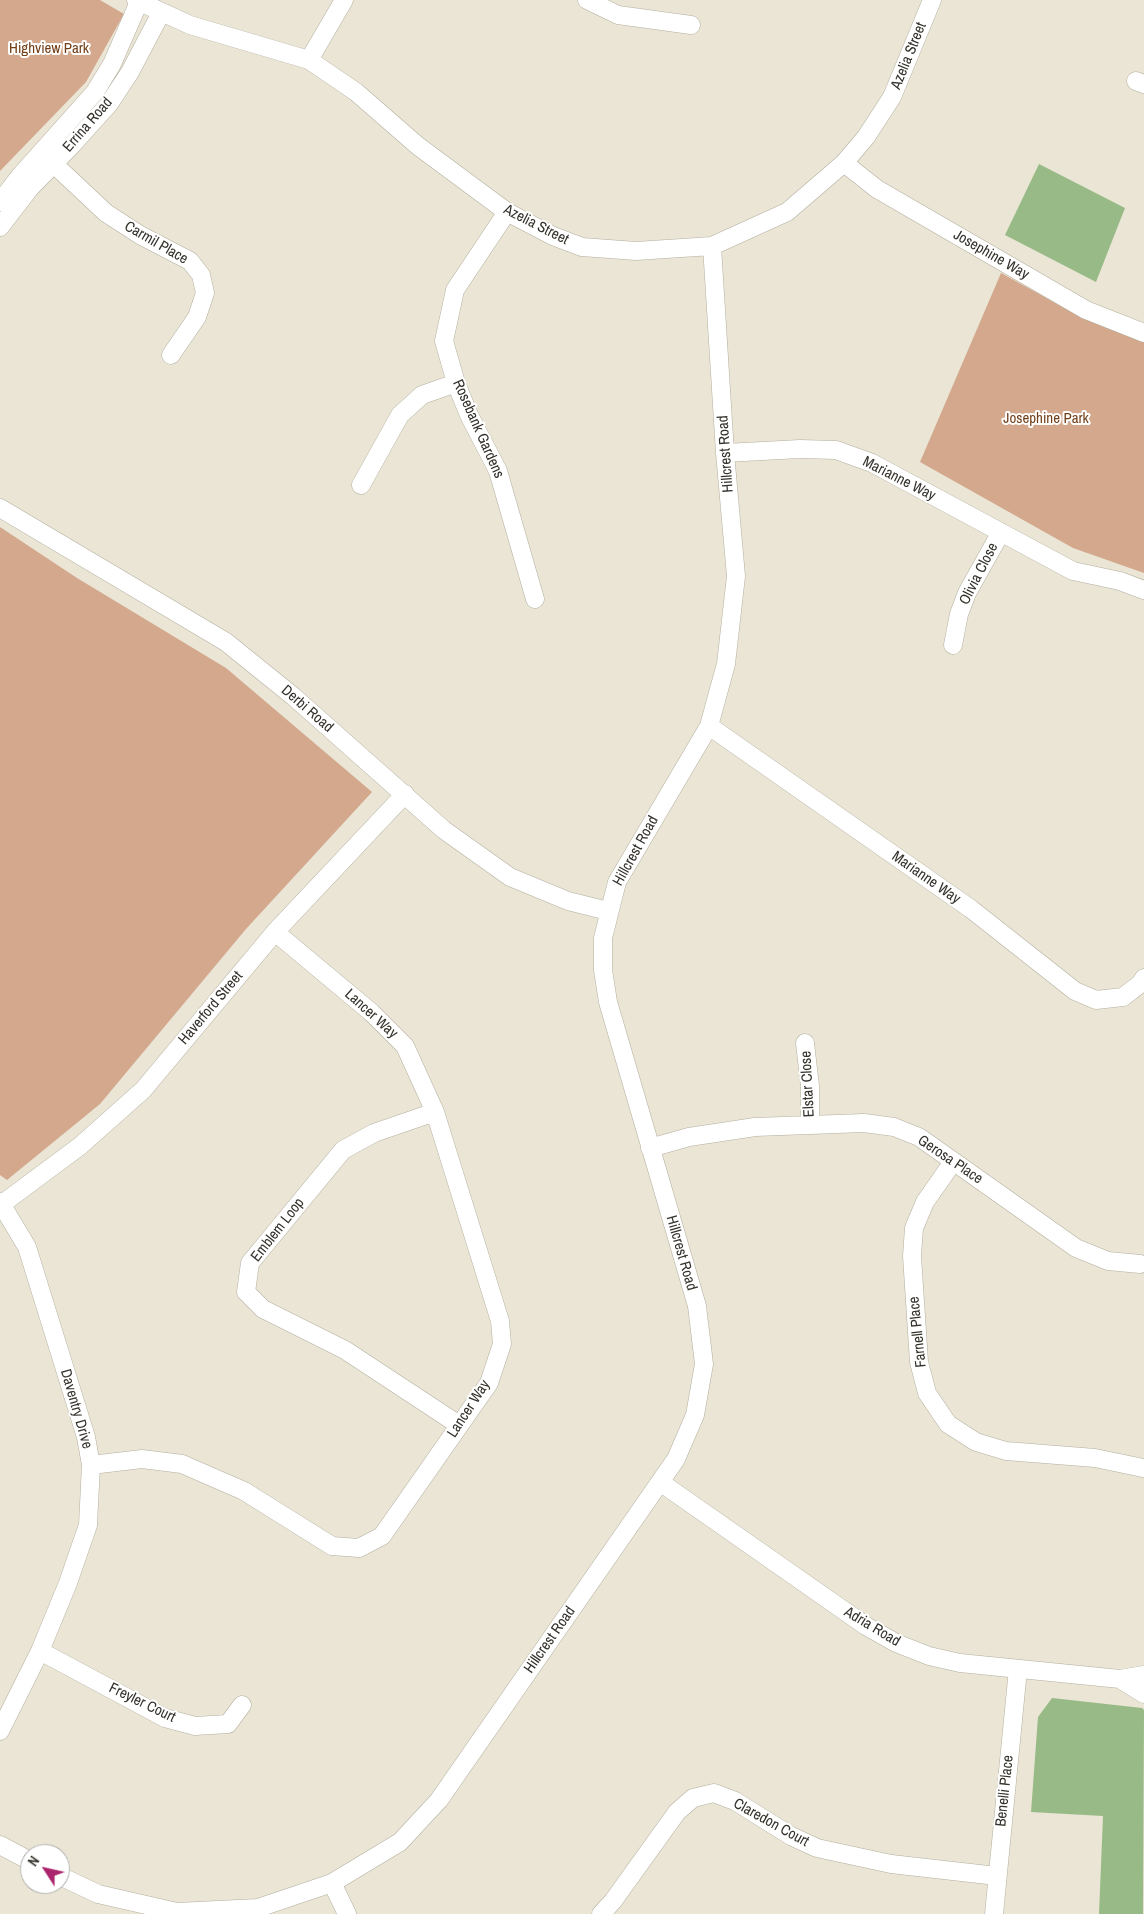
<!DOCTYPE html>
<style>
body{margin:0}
#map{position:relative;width:1144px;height:1914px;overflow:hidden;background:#eae5d5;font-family:"Archivo Narrow",sans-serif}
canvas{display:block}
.north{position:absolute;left:20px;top:1844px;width:50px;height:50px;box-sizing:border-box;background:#fff;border:1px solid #aeadab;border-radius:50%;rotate:305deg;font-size:14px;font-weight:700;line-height:20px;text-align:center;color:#34322c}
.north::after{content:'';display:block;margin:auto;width:18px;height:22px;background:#ab256d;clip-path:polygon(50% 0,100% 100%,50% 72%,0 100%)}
</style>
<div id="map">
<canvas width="1144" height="1914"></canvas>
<div class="north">N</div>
</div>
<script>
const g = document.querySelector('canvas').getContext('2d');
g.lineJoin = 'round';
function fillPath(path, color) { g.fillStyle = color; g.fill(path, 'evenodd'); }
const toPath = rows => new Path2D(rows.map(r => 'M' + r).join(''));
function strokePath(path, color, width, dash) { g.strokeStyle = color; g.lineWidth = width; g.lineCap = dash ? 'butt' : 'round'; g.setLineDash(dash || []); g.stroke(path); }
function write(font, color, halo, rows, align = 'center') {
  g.font = font + ' "Archivo Narrow",sans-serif'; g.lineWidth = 4; g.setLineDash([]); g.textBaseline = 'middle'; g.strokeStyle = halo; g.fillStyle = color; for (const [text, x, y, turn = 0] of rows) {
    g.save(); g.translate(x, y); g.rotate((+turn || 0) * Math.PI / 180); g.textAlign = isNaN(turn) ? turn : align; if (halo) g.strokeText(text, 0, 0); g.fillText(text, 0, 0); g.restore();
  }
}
fillPath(toPath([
 [0,0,100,0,124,14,86,82,0,171],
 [1001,273,1079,316,1144,342,1144,573,1073,548,920,462],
 [0,527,77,578,226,668,372,792,246,929,100,1104,7,1180,0,1175]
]), '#d3a88d');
fillPath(toPath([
 [1039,164,1125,208,1096,282,1005,235],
 [1052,1698,1142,1708,1144,1710,1143,1914,1099,1914,1103,1816,1031,1812,1038,1717]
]), '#98ba87');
const street = toPath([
 [136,0,190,25,309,60,356,92,418,146,507,212,553,236,582,247,636,251,712,246,787,212,844,163,866,137,892,97,932,0],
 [587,0,618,15,691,25],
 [309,60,344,0],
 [1136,81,1144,84],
 [42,153,106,213,140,235,190,261,201,275,205,293,197,317,171,355],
 [844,163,877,189,1086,310,1144,333],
 [0,202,20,176,95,92,112,64,139,2],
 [507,212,455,290,444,341,456,383,469,415,498,471,535,599],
 [0,227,30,188,72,145,109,104,130,72,161,13],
 [725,453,800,449,836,450,872,463,1073,571,1120,581,1144,590],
 [361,485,400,415,422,395,456,383],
 [0,508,226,642,294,697,444,830,510,877,568,901,608,911],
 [953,645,959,614,967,593,1001,532],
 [709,726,971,909,1075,991,1096,1000,1123,997,1140,984,1144,978],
 [805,1043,810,1086,810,1125],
 [435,1112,374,1133,343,1150,250,1263,246,1292,263,1309,345,1350,459,1425],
 [650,1148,689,1137,755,1127,864,1123,894,1127,919,1137,1076,1248,1108,1261,1140,1264],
 [953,1162,925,1202,914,1228,912,1256,919,1362,927,1393,948,1424,976,1442,1006,1451,1095,1458,1143,1468],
 [0,1202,27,1247,86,1437,91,1465,88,1525,68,1583,40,1651,0,1731],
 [2,1204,80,1146,143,1090,275,932,405,794],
 [91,1465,142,1459,182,1464,244,1491,332,1546,359,1548,382,1536,489,1383,502,1344,500,1321,435,1112,405,1046,372,1013,275,932],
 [660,1482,866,1626,896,1643,929,1656,960,1663,1120,1679,1144,1675],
 [40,1651,165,1718,195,1726,228,1724,242,1705],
 [1120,1679,1144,1694],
 [0,1845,30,1861],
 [60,1876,98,1894,177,1912,258,1908,332,1883,400,1842,439,1800,660,1482,676,1459,695,1415,704,1364,697,1306,608,1002,603,970,603,938,617,882,709,726,726,664,736,576,725,453,712,246],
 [332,1883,347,1914],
 [601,1914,613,1901,677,1812,693,1798,714,1793,735,1801,791,1836,817,1848,891,1864,997,1876],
 [994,1914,1018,1669]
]);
strokePath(street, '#b3af9f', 19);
strokePath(street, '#fff', 18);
write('15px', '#713e17', '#fff', [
 ["Highview Park",49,49],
 ["Josephine Park",1046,419]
]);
write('15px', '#34322c', '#fff', [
 ["Azelia Street",909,56,-68],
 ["Errina Road",88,125,-49],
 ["Azelia Street",536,225,27],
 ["Carmil Place",156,243,30],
 ["Josephine Way",991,255,30],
 ["Rosebank Gardens",478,429,66],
 ["Hillcrest Road",726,454,-94],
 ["Marianne Way",899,479,27],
 ["Olivia Close",979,574,-63],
 ["Derbi Road",307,709,41],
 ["Hillcrest Road",636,851,-61],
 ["Marianne Way",926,878,35],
 ["Haverford Street",211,1008,-50],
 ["Lancer Way",371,1014,42],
 ["Elstar Close",808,1084,-93],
 ["Gerosa Place",950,1160,34],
 ["Emblem Loop",278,1230,-52],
 ["Hillcrest Road",681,1253,74],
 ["Farnell Place",918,1332,-96],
 ["Daventry Drive",76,1409,74],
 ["Lancer Way",469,1409,-57],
 ["Adria Road",872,1627,31],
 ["Hillcrest Road",550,1640,-55],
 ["Freyler Court",142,1703,26],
 ["Benelli Place",1005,1791,-84],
 ["Claredon Court",771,1823,29]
]);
</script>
